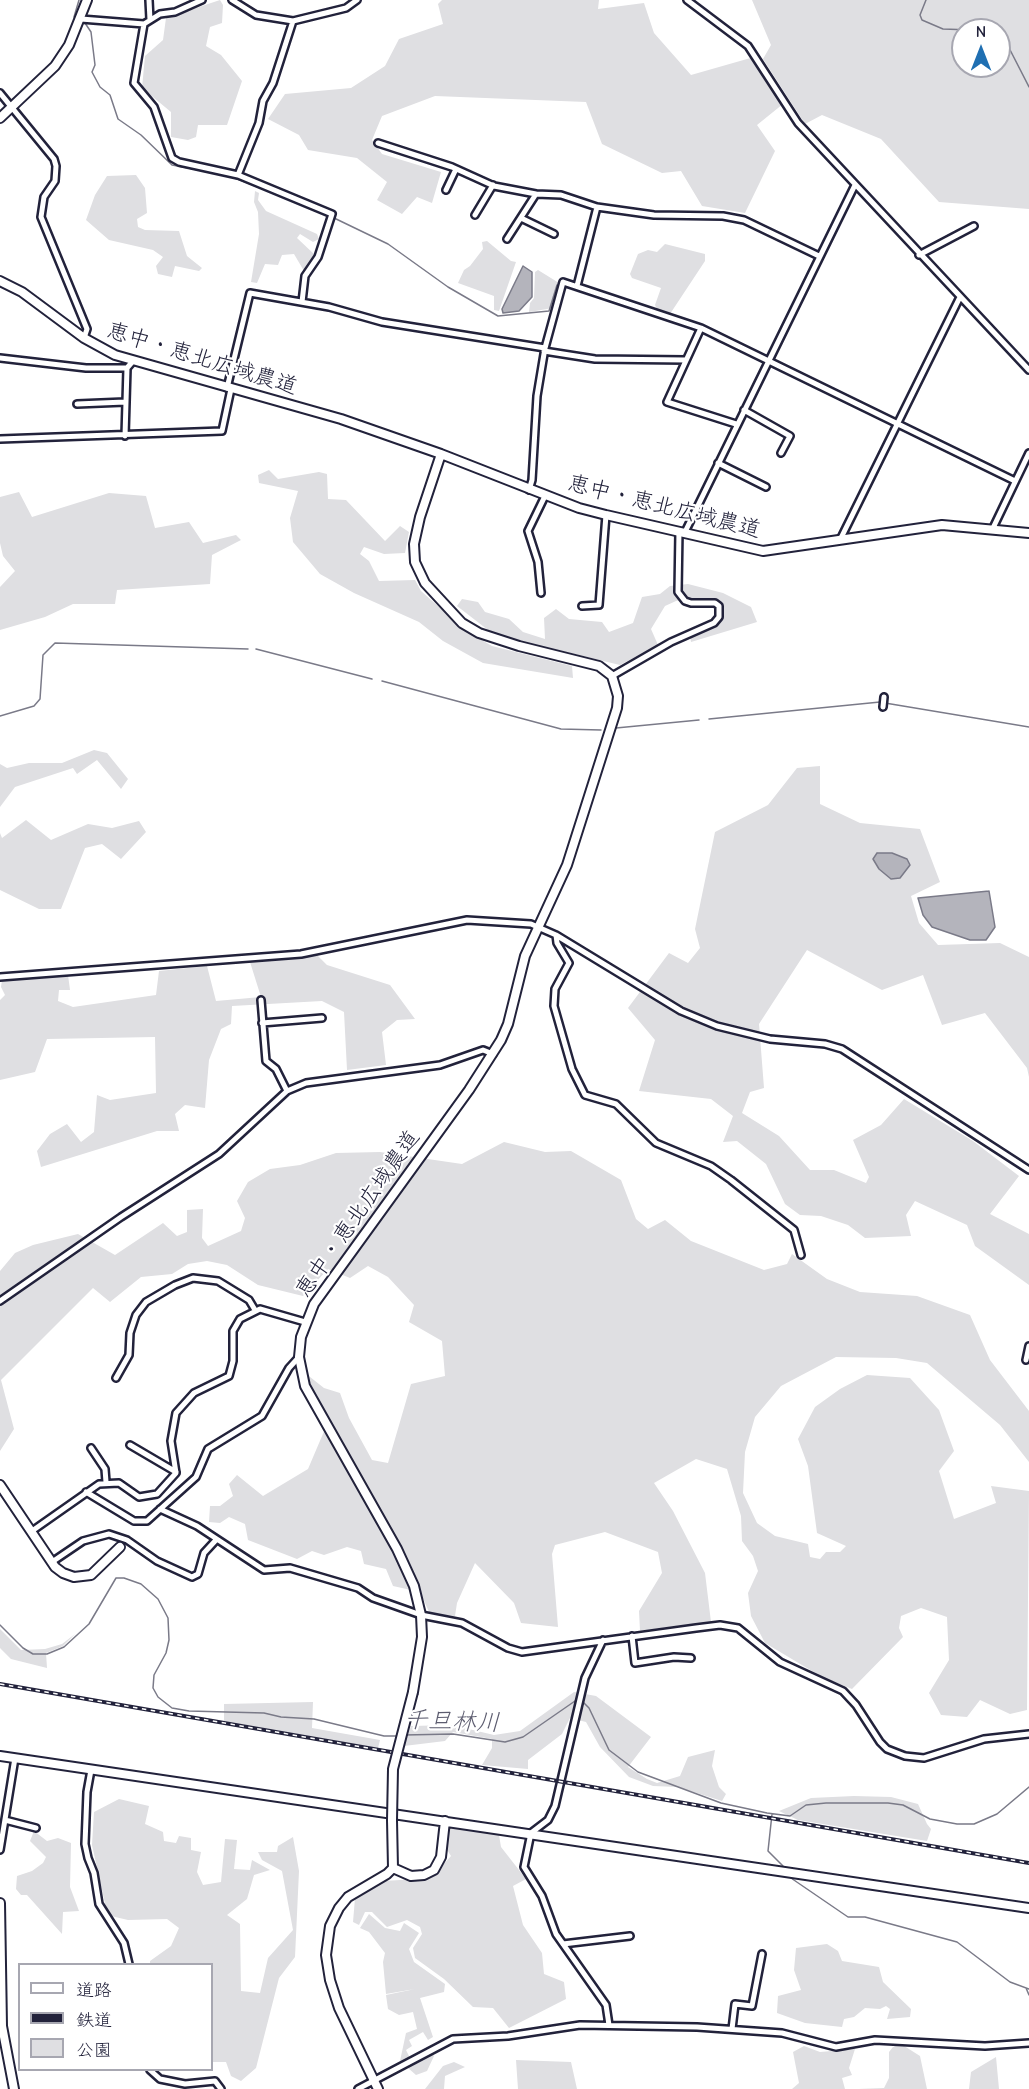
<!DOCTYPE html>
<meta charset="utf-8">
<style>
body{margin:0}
#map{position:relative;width:1029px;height:2089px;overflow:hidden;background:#fff;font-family:"Comic Neue","Klee One",sans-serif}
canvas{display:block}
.legend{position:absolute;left:18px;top:1963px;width:195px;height:108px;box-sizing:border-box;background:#fff;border:2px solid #a7a7b1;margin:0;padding:8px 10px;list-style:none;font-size:18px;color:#22223b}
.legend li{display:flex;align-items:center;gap:12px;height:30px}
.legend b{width:30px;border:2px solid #a7a7b1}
.north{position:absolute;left:951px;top:18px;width:60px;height:60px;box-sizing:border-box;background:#fff;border:2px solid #a7a7b1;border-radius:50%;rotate:0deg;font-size:16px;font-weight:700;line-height:24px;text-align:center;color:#22223b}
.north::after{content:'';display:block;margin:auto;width:21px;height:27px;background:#1f6fb2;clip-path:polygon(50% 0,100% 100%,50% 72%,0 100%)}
</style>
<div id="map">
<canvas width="1029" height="2089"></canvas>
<ul class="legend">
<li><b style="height:8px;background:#fff"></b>道路</li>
<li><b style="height:8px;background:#22223b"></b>鉄道</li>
<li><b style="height:16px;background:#dfdfe2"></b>公園</li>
</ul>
<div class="north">N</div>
</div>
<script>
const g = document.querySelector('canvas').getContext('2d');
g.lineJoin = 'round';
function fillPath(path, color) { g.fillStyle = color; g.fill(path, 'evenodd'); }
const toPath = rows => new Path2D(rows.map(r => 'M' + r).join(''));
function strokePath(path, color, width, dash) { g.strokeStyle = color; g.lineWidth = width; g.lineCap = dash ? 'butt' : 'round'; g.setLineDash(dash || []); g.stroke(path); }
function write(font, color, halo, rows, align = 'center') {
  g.font = font + ' "Comic Neue","Klee One",sans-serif'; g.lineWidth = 4.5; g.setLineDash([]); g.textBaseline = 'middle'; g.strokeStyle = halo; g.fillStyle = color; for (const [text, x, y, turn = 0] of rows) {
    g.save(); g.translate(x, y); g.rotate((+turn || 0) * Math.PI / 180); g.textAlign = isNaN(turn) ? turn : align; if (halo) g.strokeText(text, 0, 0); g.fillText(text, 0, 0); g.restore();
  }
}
fillPath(toPath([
 [220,0,223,5,222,23,210,27,206,46,221,55,242,81,227,125,198,125,196,137,188,140,171,137,171,112,142,88,145,56,163,40,166,18],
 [442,0,599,0,598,9,644,3,654,33,691,75,754,57,783,104,757,125,775,151,745,213,702,206,681,171,662,173,602,144,586,102,435,96,382,116,372,140,382,154,441,172,432,203,417,197,402,214,377,200,387,182,357,158,308,150,299,135,268,119,285,94,351,88,385,66,399,39,443,24,438,4],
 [752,0,1029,0,1029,209,939,202,881,139,822,115,805,124,763,59,771,45],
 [963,30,999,30,999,66,963,66],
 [136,175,145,188,147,213,137,219,138,227,145,230,179,231,187,256,202,268,199,271,175,266,172,277,158,274,156,266,163,257,153,250,109,240,86,220,95,195,107,176],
 [255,191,259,193,258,200,266,211,317,234,319,239,313,242,300,234,297,238,315,255,304,271,294,254,282,255,278,265,265,264,257,283,251,282,259,234,258,212,254,202],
 [487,241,511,261,516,262,499,311,494,310,494,296,458,283,464,270,470,266,483,249,482,242],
 [665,244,705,254,705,261,670,314,657,309,655,305,661,288,632,278,630,274,638,254,648,250,657,252],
 [538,270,559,283,553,308,529,312,530,303,534,298,535,272],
 [269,470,278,479,319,472,327,474,328,499,346,500,385,541,400,526,409,532,405,553,384,554,364,547,360,554,369,561,379,581,415,580,421,591,466,631,492,646,572,666,573,678,483,663,443,641,419,622,354,593,320,574,293,542,290,518,298,491,259,483,258,475],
 [19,492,32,517,109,493,146,496,155,528,189,522,203,543,236,535,241,540,212,555,210,584,117,590,115,604,73,604,45,617,0,630,0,587,15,571,3,556,0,543,0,497],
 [688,584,723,593,751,607,757,622,691,642,690,636,721,621,723,609,717,601,689,598,676,601,665,606,651,629,658,645,620,665,516,640,488,630,457,606,462,599,478,602,485,612,509,619,523,632,545,639,544,618,556,609,569,619,602,622,609,632,633,623,642,597,660,594,670,586],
 [94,750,107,753,128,779,121,789,97,760,77,774,73,768,15,787,0,807,0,764,7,768,29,763,62,763],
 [820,766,820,804,860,823,920,829,940,882,911,896,919,923,938,945,1000,943,1029,957,1029,1077,1027,1068,985,1013,942,1025,923,975,882,990,807,950,759,1024,764,1088,750,1092,742,1113,779,1136,810,1170,834,1170,866,1183,869,1177,853,1140,881,1125,904,1099,973,1141,1019,1176,990,1214,1029,1234,1029,1285,975,1246,967,1225,915,1201,906,1215,911,1236,865,1238,848,1225,821,1216,800,1215,785,1204,766,1164,737,1141,723,1142,733,1116,711,1099,639,1091,655,1040,628,1008,669,953,688,963,700,948,695,929,715,832,768,805,797,768],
 [26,820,51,840,88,824,112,828,139,821,146,832,121,859,102,844,85,848,61,909,39,909,0,890,0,833,2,838],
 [317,955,327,965,390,985,415,1019,397,1020,382,1032,386,1065,347,1070,344,1012,322,1001,232,1006,231,1024,221,1029,209,1060,205,1108,185,1105,175,1114,179,1131,157,1131,41,1167,37,1151,50,1134,67,1124,81,1142,94,1132,97,1095,110,1100,156,1093,155,1037,47,1039,35,1072,0,1080,0,1000,5,995,1,987,2,980,68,975,70,990,59,990,58,1001,73,1007,156,995,159,971,207,966,216,1001,261,997,250,962],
 [504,1142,545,1152,571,1151,621,1180,636,1219,648,1229,665,1220,691,1241,764,1270,787,1264,792,1254,827,1279,860,1292,917,1296,970,1315,990,1360,1029,1411,1029,1462,1000,1425,927,1363,896,1358,836,1357,781,1386,755,1417,745,1452,743,1493,757,1523,775,1536,808,1544,810,1557,820,1559,826,1552,840,1552,846,1546,817,1533,808,1466,798,1439,815,1407,840,1389,867,1375,910,1378,939,1410,954,1451,939,1471,954,1519,996,1503,991,1486,1029,1491,1027,1710,1010,1714,980,1700,967,1717,941,1715,929,1693,949,1660,947,1617,921,1608,901,1616,899,1628,903,1637,852,1689,822,1677,765,1643,751,1616,748,1593,758,1571,753,1556,742,1541,741,1516,727,1469,696,1459,654,1483,673,1511,705,1573,711,1622,676,1626,640,1631,639,1611,662,1573,658,1552,605,1532,555,1545,552,1554,558,1627,521,1623,514,1603,475,1563,457,1603,455,1616,430,1614,420,1592,393,1586,386,1569,364,1564,361,1551,347,1547,324,1555,312,1551,297,1559,248,1540,245,1524,229,1517,220,1523,209,1522,210,1506,220,1506,233,1496,229,1484,237,1475,263,1496,308,1469,328,1422,311,1394,305,1373,324,1388,340,1393,349,1418,372,1460,388,1463,411,1384,445,1376,442,1341,409,1322,414,1305,388,1277,368,1266,350,1278,328,1269,303,1296,258,1285,227,1265,207,1261,188,1264,172,1274,141,1277,110,1302,93,1288,1,1380,14,1429,0,1451,0,1271,15,1253,33,1245,78,1234,115,1255,163,1223,177,1236,187,1232,187,1210,203,1209,202,1238,208,1246,241,1231,245,1218,237,1201,248,1182,270,1169,300,1165,336,1153,380,1152,462,1164],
 [0,1629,21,1650,45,1649,62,1644,75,1634,63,1646,46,1653,47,1668,11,1659,0,1648],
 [574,1692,596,1696,651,1737,628,1767,647,1779,657,1783,680,1776,688,1757,715,1750,712,1766,719,1787,726,1794,722,1801,678,1787,653,1786,629,1777,600,1747,586,1722,570,1718,562,1734,528,1760,528,1769,482,1765,492,1748,492,1739,453,1732,445,1741,404,1746,411,1726,452,1725,494,1735,520,1731],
 [313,1702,312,1728,380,1740,378,1748,224,1721,224,1704],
 [854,1796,891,1797,918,1804,927,1824,931,1829,927,1841,798,1820,779,1811,811,1798],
 [119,1799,149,1806,145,1824,163,1832,164,1841,176,1843,179,1836,191,1838,191,1850,201,1852,197,1872,203,1885,221,1882,225,1839,237,1840,234,1869,250,1870,252,1860,270,1870,254,1875,247,1899,227,1915,240,1924,241,1991,260,1993,268,1958,293,1930,282,1871,262,1860,258,1852,277,1852,278,1846,293,1837,299,1871,295,1957,279,1978,256,2068,241,2081,231,2076,226,2062,212,2062,212,1964,150,1964,150,1961,171,1946,179,1928,167,1919,128,1920,111,1916,106,1908,92,1845,94,1812],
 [449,1828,499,1835,501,1847,526,1879,513,1886,523,1925,542,1953,544,1974,564,1982,566,1999,509,2028,493,2008,473,2007,444,1979,415,1958,413,1948,422,1934,420,1927,407,1920,387,1927,372,1912,365,1912,359,1925,353,1922,355,1898,383,1881,418,1879,434,1875,451,1856,446,1848],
 [34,1831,47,1841,58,1838,71,1843,70,1887,79,1911,63,1912,62,1934,27,1895,21,1895,16,1889,17,1876,32,1871,43,1863,46,1857,30,1841],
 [369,1914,385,1928,400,1931,404,1923,419,1933,409,1949,414,1962,445,1984,444,1992,420,1998,433,2037,428,2040,423,2032,409,2040,412,2046,406,2050,412,2062,431,2052,434,2056,427,2071,416,2075,400,2061,406,2033,417,2029,413,2012,399,2015,388,2009,386,1995,415,1989,386,1994,383,1962,385,1953,369,1932,360,1928],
 [827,1944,838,1951,842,1961,879,1967,883,1982,911,2009,910,2017,887,2019,890,2009,886,2006,880,2009,865,2008,854,2017,844,2019,842,2027,805,2023,777,2013,778,1996,801,1990,794,1970,796,1948],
 [901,2044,920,2056,927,2089,858,2089,884,2088,889,2078,889,2052,893,2047],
 [804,2046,820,2052,855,2049,849,2068,852,2075,842,2078,845,2089,792,2089,799,2083,793,2052],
 [996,2057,999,2089,969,2089,971,2072],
 [516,2060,571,2062,577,2089,518,2089],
 [454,2062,465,2067,445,2076,444,2089,425,2089,443,2066]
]), '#dfdfe2');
const water = toPath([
 [523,266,532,272,532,297,519,311,503,313,502,309,523,266],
 [877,853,892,853,907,859,910,865,900,878,891,879,879,869,873,859,877,853],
 [989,891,995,927,986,940,970,940,932,927,923,915,918,898,989,891]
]);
fillPath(water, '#b4b4bc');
strokePath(water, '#7a7a88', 1.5);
strokePath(toPath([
 [926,0,920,15,922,20,943,29,972,30],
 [74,17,79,0],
 [85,23,91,32,95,65,92,72,100,87,110,95,118,119,141,135,172,165,210,172],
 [999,36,1006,42,1029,87],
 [232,177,297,202],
 [332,217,388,244,448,287,498,316,549,311,557,285],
 [256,649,372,679],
 [382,681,561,729,601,730],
 [885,703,1029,727],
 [0,716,34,706,40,699,43,655,55,643,248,649],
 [709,719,880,702],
 [616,728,699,720],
 [0,1625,23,1648,33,1654,47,1654,64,1647,89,1624,116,1578,124,1578,141,1584,158,1599,168,1618,169,1640,166,1653,154,1675,153,1688,158,1697,172,1708,189,1711,264,1713,281,1717,314,1719,384,1736,399,1736],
 [583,1702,589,1708,609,1750,638,1772,721,1803,767,1813,790,1816,806,1805,826,1803,888,1803,903,1805,930,1819,957,1824,974,1824,997,1814,1029,1787],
 [404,1735,453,1734,505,1742,523,1737,575,1701,578,1701],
 [772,1814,768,1851,783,1866],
 [788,1876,848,1917,865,1917,957,1942,1010,1982,1029,1989],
 [1026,1988,1029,1995]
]), '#7a7a88', 1.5);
const street = toPath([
 [149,0,150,20],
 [232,0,256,15,293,21,346,8,357,0],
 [687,0,748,46,798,123,1029,370],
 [81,19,144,24,160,14,175,12,202,0],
 [144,24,134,83,154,107,172,158,179,162,238,175,332,214,318,257,305,276,302,302],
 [0,93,54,159,56,166,55,181,44,197,41,217,87,329,84,338],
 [378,143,452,167,494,186,536,194],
 [238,175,259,123,263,101,273,83,293,21],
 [446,190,456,169],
 [475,215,493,185],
 [521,218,554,234],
 [507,239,536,194,561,195,597,207],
 [919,255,974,226],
 [577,286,597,207,654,215,723,216,744,220,819,256],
 [701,328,667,402,736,424],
 [544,351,595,359,686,360],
 [0,358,86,368,127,368],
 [227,388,250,293,329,307,382,322,545,348],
 [77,404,125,402],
 [744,410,790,436,781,453],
 [125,436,127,368,133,361],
 [0,439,222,431,231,389],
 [718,463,766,487],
 [529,490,532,480,537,396,545,348,563,282,701,328,1015,481],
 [993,528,1029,453],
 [685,532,855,185],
 [840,540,960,297],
 [541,593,538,562,528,531,545,496],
 [582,606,599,605,606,515],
 [612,676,671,642,714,623,719,617,719,606,715,603,691,603,685,601,678,592,679,531],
 [883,707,884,697],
 [556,935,557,943,569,963,555,989,554,1006,572,1069,585,1095,616,1104,656,1143,711,1166,731,1180,794,1230,801,1255],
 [0,977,301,954,467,920,531,924,556,935,681,1011,717,1026,770,1039,825,1044,842,1049,1029,1170],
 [261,1000,266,1061,276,1069,287,1091],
 [262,1023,322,1018],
 [0,1301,121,1217,219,1154,287,1091,306,1083,440,1065,483,1050,493,1054],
 [1026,1360,1029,1346],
 [116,1378,129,1355,130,1333,136,1315,146,1302,175,1285,193,1278,218,1281,249,1300,255,1310],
 [130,1445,176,1472],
 [91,1448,105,1469,106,1482],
 [86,1492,134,1521,147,1521,196,1477,208,1449,262,1416,289,1368,299,1357],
 [160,1509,197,1526,264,1570,290,1568,358,1588,373,1598,421,1615,462,1623,508,1648,522,1652,696,1628,720,1625,738,1628,780,1662,843,1691,856,1705,880,1742,887,1749,905,1756,924,1758,984,1739,1029,1734],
 [32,1531,99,1484,119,1483,139,1497,157,1494,176,1473,171,1441,176,1413,194,1393,229,1376,233,1361,233,1331,240,1319,260,1309,305,1322],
 [52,1562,83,1541,109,1534,127,1540,157,1561,192,1577,198,1574,204,1553,216,1540],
 [632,1636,635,1663,674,1657,691,1658],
 [603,1640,585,1678,555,1806,548,1820,531,1833,524,1867,542,1896,556,1934,606,2005,609,2025],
 [91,1770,87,1792,85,1844,88,1858,94,1873,99,1904,124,1943,129,1964],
 [5,1820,36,1828],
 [0,1850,15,1758],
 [563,1944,630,1936],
 [732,2029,735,2004,752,2006,762,1954],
 [150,2070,160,2079,185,2084,215,2081,221,2089],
 [358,2089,453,2039,508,2036,580,2025,697,2027,782,2033,836,2047,875,2040,985,2046,1029,2043]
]);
const secondary = toPath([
 [0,118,55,66,69,45,87,0],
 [0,281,22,292,84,338,115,355,341,419,441,454,579,508,606,515,763,551,942,525,1029,533],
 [0,1485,55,1567,63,1573,74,1577,91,1575,120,1547],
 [413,1692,422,1637,421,1615,414,1586,397,1549,305,1386,299,1357,301,1337,314,1304,469,1090,501,1040,508,1024,525,956,567,865,617,708,618,696,612,676,599,666,519,646,479,633,462,623,425,583,415,562,414,544,420,517,441,454],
 [0,1756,1029,1908],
 [393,1868,411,1876,424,1875,434,1870,441,1857,445,1821],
 [0,1903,2,2026,14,2089],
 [378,2089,339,2008,330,1980,326,1955,330,1926,339,1908,348,1897,387,1874,393,1868,392,1820]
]);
strokePath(street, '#22223b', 10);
strokePath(secondary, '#22223b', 12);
strokePath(street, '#fff', 5);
strokePath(secondary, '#fff', 8);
const rail = toPath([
 [0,1684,1029,1863]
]);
strokePath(rail, '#22223b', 4);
strokePath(rail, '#fff', 1.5, [4.5]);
const secondaryBridge = toPath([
 [392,1820,393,1769,413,1692]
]);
strokePath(secondaryBridge, '#22223b', 12, []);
strokePath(secondaryBridge, '#fff', 8);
write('22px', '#22223b', '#fff', [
 ["恵中・恵北広域農道",202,359,17],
 ["恵中・恵北広域農道",664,507,14],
 ["恵中・恵北広域農道",358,1214,-55]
]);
write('italic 24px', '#5c5c6f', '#fff', [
 ["千旦林川",452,1722,2]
]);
</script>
